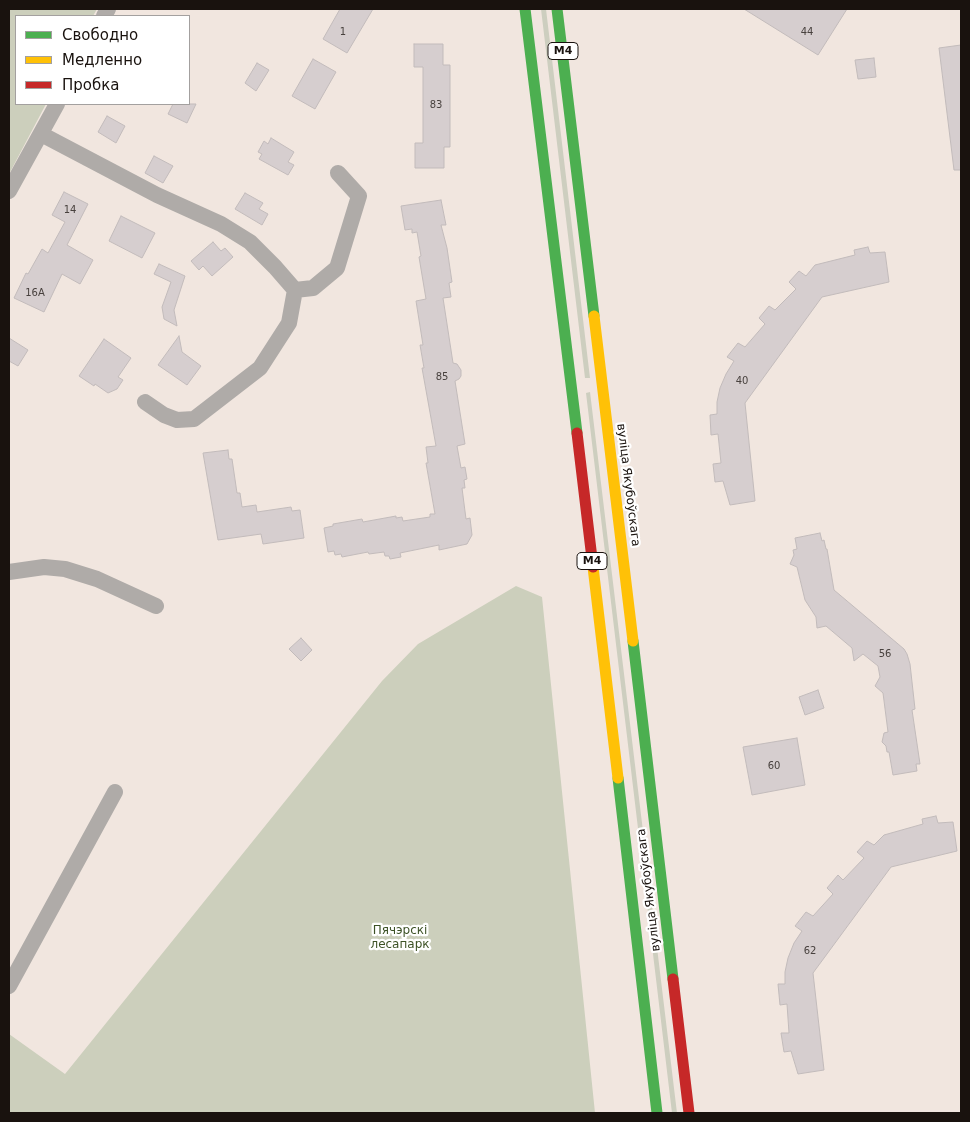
<!DOCTYPE html>
<meta charset="utf-8">
<style>
body{margin:0}
#map{position:relative;width:970px;height:1122px;overflow:hidden;background:#f1e6df;font-family:"DejaVu Sans",sans-serif}
canvas{display:block}
.frame{position:absolute;inset:0;border:10px solid #19120e;pointer-events:none}
.legend{position:absolute;left:15px;top:15px;width:175px;height:90px;box-sizing:border-box;background:#fff;border:1px solid #a3a09f;margin:0;padding:6px 9px;list-style:none;font-size:15px;color:#19120e}
.legend li{display:flex;align-items:center;gap:10px;height:25px}
.legend b{width:25px;border:1px solid #a3a09f}
</style>
<div id="map">
<canvas width="970" height="1122"></canvas>
<div class="frame"></div>
<ul class="legend">
<li><b style="height:6px;background:#4caf50"></b>Свободно</li>
<li><b style="height:6px;background:#ffc107"></b>Медленно</li>
<li><b style="height:6px;background:#c62828"></b>Пробка</li>
</ul>
</div>
<script>
const g = document.querySelector('canvas').getContext('2d');
g.lineJoin = 'round';
function fillPath(path, color) { g.fillStyle = color; g.fill(path, 'evenodd'); }
const toPath = rows => new Path2D(rows.map(r => 'M' + r).join(''));
function strokePath(path, color, width, dash) { g.strokeStyle = color; g.lineWidth = width; g.lineCap = dash ? 'butt' : 'round'; g.setLineDash(dash || []); g.stroke(path); }
function write(font, color, halo, rows, align = 'center') {
  g.font = font + ' "DejaVu Sans",sans-serif'; g.lineWidth = 4.5; g.setLineDash([]); g.textBaseline = 'middle'; g.strokeStyle = halo; g.fillStyle = color; for (const [text, x, y, turn = 0] of rows) {
    g.save(); g.translate(x, y); g.rotate((+turn || 0) * Math.PI / 180); g.textAlign = isNaN(turn) ? turn : align; if (halo) g.strokeText(text, 0, 0); g.fillText(text, 0, 0); g.restore();
  }
}
fillPath(toPath([
 [541,9,546,9,590,378,585,378],
 [590,392,677,1113,672,1113,586,393]
]), '#cdcebf');
fillPath(toPath([
 [9,9,97,9,93,16,16,16,16,104,46,104,9,174],
 [516,586,542,597,595,1113,9,1113,9,1034,65,1074,382,681,418,644]
]), '#cccfbc');
const building = toPath([
 [340,9,373,9,347,53,323,39,340,9],
 [744,9,847,9,818,55,744,9],
 [414,44,443,44,443,65,450,65,450,147,444,147,444,168,415,168,415,143,423,143,423,67,414,67,414,44],
 [961,45,961,170,954,170,939,48,961,45],
 [874,58,876,77,858,79,855,60,874,58],
 [313,59,336,72,315,109,292,96,313,59],
 [257,63,269,70,256,91,245,83,257,63],
 [173,104,196,104,187,123,168,114,173,104],
 [107,116,125,126,116,143,98,132,107,116],
 [271,138,294,152,288,162,294,165,288,175,259,159,262,154,258,152,264,141,268,144,271,138],
 [154,156,173,166,163,183,145,173,154,156],
 [64,192,88,204,67,245,93,260,80,284,62,274,44,312,14,298,26,273,28,274,42,249,48,253,65,222,52,215,64,192],
 [245,193,263,203,259,209,268,214,262,225,235,209,245,193],
 [441,200,446,225,441,225,447,248,452,282,449,283,451,297,443,298,453,363,457,364,461,370,461,376,459,379,455,381,465,444,457,446,461,468,465,467,467,479,464,480,465,488,462,488,466,519,470,518,472,535,467,544,439,550,439,545,400,553,401,557,390,559,389,556,385,556,384,552,369,554,368,552,342,557,341,554,335,555,334,551,328,552,324,528,333,526,333,524,362,519,363,522,396,516,396,518,402,517,403,521,430,517,430,514,435,514,426,463,428,463,426,447,436,446,422,368,424,368,420,345,423,345,416,301,426,299,419,257,421,256,417,232,412,233,412,229,405,230,401,206,441,200],
 [121,216,155,233,142,258,109,241,121,216],
 [213,242,221,251,225,248,233,257,212,276,203,266,199,270,191,261,213,242],
 [868,247,870,253,885,252,889,282,822,297,745,403,755,501,730,505,723,481,715,482,713,464,721,463,718,434,711,435,710,415,717,414,717,402,720,388,726,374,734,361,727,357,738,343,745,347,765,324,759,318,769,306,775,310,796,289,789,282,799,271,806,276,815,265,855,255,854,250,868,247],
 [159,264,185,276,174,310,177,326,164,319,162,307,171,282,154,274,159,264],
 [179,336,182,352,201,366,187,385,158,365,179,336],
 [9,338,28,350,18,366,9,361,9,338],
 [104,339,131,358,118,377,123,380,117,389,108,393,95,384,94,386,79,376,104,339],
 [228,450,229,459,232,459,237,493,240,493,242,507,256,505,257,512,291,507,292,511,300,510,304,538,263,544,261,534,218,540,203,453,228,450],
 [820,533,822,541,824,540,826,549,827,549,834,590,904,649,907,654,910,664,915,709,912,710,920,764,916,764,917,771,893,775,889,752,887,752,886,746,882,742,884,733,888,732,883,693,875,686,880,677,878,666,863,654,854,661,852,648,826,626,817,628,816,617,805,600,797,567,790,564,794,555,793,550,797,549,795,538,820,533],
 [301,638,312,650,301,661,289,649,301,638],
 [818,690,824,708,805,715,799,697,818,690],
 [797,738,805,785,752,795,743,747,797,738],
 [936,816,938,823,953,822,957,851,891,867,813,973,824,1070,798,1074,791,1051,784,1052,781,1033,789,1033,787,1004,780,1005,778,984,785,984,785,972,788,958,794,943,802,931,795,926,806,912,813,916,833,894,827,888,838,875,843,880,864,858,857,852,867,841,874,845,884,835,923,824,922,819,936,816]
]);
fillPath(building, '#d6cecf');
strokePath(building, '#c2bbbb', 1);
strokePath(toPath([
 [104,16,108,9],
 [41,134,157,195,221,224,250,242,275,267,295,290,313,288,337,268,359,196,338,173],
 [9,191,57,104],
 [145,402,164,415,177,420,194,419,260,368,289,323,295,290],
 [9,572,44,567,65,569,97,579,156,606],
 [9,986,115,792]
]), '#afaba8', 16);
strokePath(toPath([
 [525,9,577,433],
 [557,9,594,316],
 [633,641,673,979],
 [618,778,657,1113]
]), '#4caf50', 11);
strokePath(toPath([
 [594,316,633,641],
 [593,567,618,778]
]), '#ffc107', 11);
strokePath(toPath([
 [577,433,593,567],
 [673,979,689,1113]
]), '#c62828', 11);
write('10px', '#48413e', null, [
 ["1",343,32],
 ["44",807,32],
 ["83",436,105],
 ["14",70,210],
 ["16А",35,293],
 ["85",442,377],
 ["40",742,381],
 ["56",885,654],
 ["60",774,766],
 ["62",810,951]
]);
for (const [x, y, w] of [
 [563,51,30],
 [592,561,30]
]) { const box = new Path2D(); box.roundRect(x - w / 2, y - 8.5, w, 17, 4); g.fillStyle = '#fff'; g.fill(box); strokePath(box, '#19120e', 1); }
write('bold 11px', '#19120e', null, [
 ["М4",563,51],
 ["М4",592,561]
]);
write('12px', '#19120e', '#fff', [
 ["вуліца Якубоўскага",628,485,83],
 ["вуліца Якубоўскага",649,890,-97]
]);
write('12px', '#3d5226', '#fff', [
 ["Пячэрскі",400,931],
 ["лесапарк",400,945]
]);
</script>
